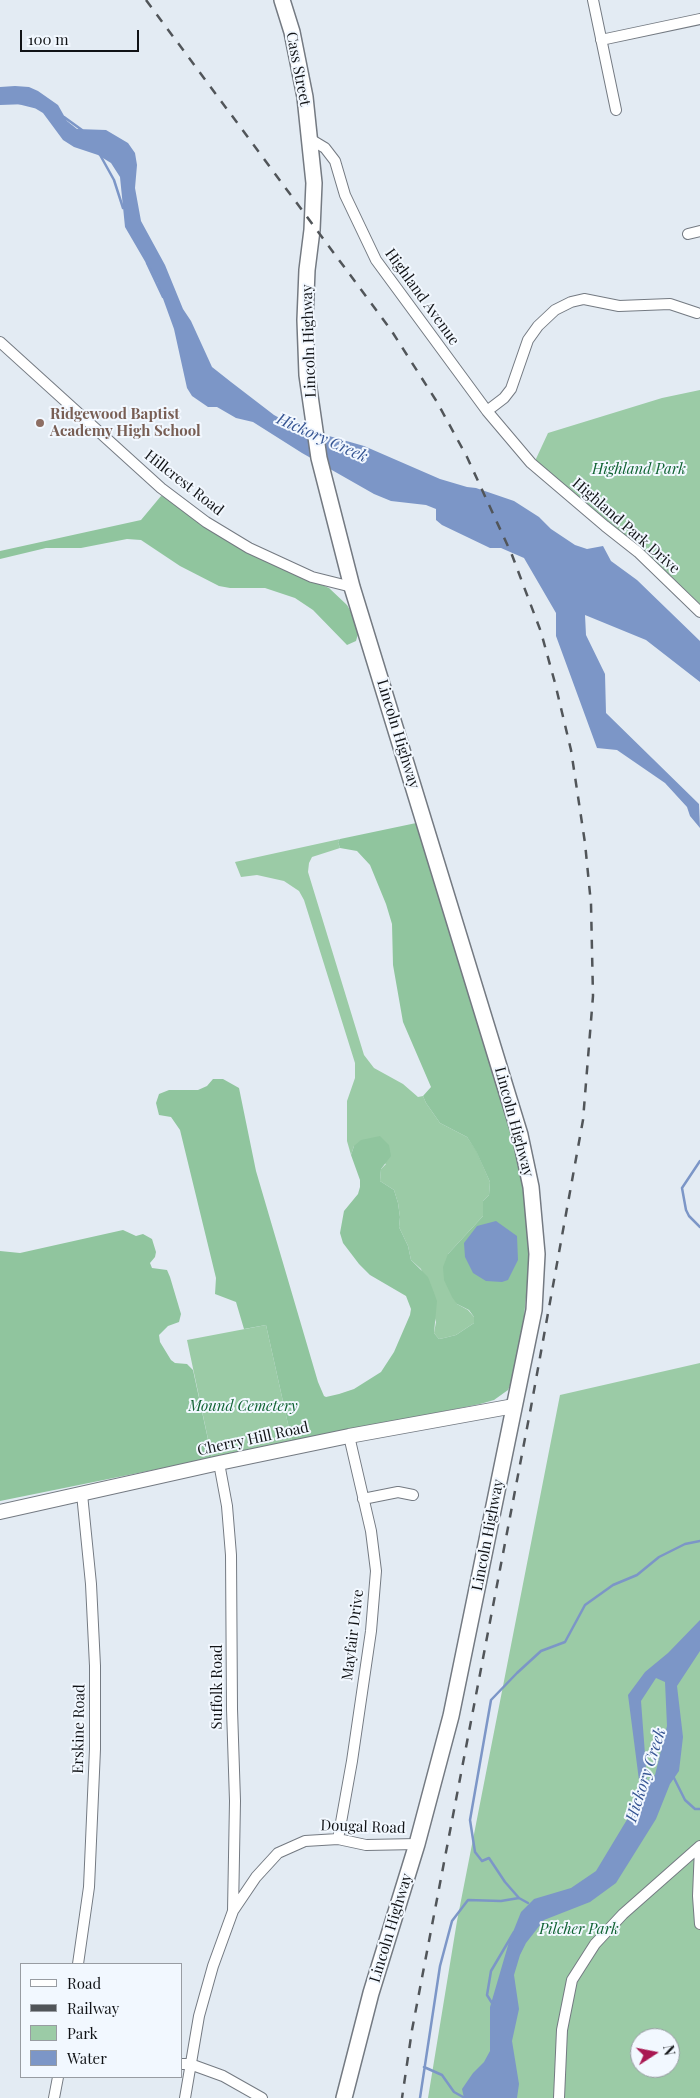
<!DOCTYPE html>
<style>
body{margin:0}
#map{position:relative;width:700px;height:2098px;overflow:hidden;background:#e3ebf3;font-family:"Playfair Display",serif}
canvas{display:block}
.legend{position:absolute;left:20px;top:1963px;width:162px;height:115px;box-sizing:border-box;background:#f2f8ff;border:1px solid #989ca2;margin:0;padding:6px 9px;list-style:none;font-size:15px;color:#111316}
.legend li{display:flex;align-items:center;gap:10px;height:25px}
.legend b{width:25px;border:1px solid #989ca2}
.north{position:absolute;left:630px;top:2028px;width:50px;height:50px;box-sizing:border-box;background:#f2f8ff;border:1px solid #989ca2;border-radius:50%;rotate:79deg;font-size:14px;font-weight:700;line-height:20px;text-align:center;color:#111316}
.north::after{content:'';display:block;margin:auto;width:18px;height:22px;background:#a91852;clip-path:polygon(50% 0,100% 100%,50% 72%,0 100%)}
.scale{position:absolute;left:20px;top:30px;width:119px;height:22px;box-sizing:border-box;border:2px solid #111316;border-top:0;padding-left:6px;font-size:15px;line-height:18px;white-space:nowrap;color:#111316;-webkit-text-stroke:4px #f2f8ff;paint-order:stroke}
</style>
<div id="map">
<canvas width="700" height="2098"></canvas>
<ul class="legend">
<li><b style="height:6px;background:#fff"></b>Road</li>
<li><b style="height:6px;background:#515559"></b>Railway</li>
<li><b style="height:14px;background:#9bcba6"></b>Park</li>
<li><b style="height:14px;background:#7c96c7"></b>Water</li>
</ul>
<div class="north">N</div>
<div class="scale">100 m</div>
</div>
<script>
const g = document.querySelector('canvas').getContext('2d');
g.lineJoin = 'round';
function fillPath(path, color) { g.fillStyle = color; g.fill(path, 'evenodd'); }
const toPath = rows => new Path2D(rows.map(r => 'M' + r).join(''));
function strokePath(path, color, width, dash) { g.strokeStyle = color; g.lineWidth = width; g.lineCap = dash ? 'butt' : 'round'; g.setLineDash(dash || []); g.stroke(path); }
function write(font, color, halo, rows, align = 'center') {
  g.font = font + ' "Playfair Display",serif'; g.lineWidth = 4; g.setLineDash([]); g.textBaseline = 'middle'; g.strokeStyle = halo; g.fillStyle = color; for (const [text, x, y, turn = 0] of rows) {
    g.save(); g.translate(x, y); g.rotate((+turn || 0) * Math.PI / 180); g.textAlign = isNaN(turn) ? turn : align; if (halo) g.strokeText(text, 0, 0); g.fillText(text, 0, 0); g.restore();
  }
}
fillPath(toPath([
 [700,390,700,604,640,548,535,461,548,433,662,398],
 [340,839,338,842,340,848,312,857,309,863,308,872,364,1055,374,1068,403,1084,418,1097,423,1096,426,1103,440,1123,467,1137,476,1150,490,1182,489,1195,483,1201,483,1216,448,1254,457,1304,468,1310,474,1317,474,1323,456,1335,444,1338,439,1339,434,1333,436,1322,421,1269,411,1260,408,1246,399,1227,400,1217,398,1203,394,1190,380,1181,381,1169,386,1164,354,1146,351,1155,347,1141,347,1101,355,1078,355,1063,304,900,299,891,284,881,257,875,241,877,235,862],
 [266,1325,292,1442,212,1458,187,1340],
 [700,1363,700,2098,428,2098,457,1921,560,1395],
 [640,2038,670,2038,670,2068,640,2068]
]), '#9bcba6');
fillPath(toPath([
 [161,496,167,497,274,564,329,588,347,605,355,619,358,634,356,641,347,645,313,610,295,598,265,588,230,588,219,586,180,566,141,540,127,539,81,548,46,548,0,559,0,551,141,520],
 [421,822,521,1158,528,1227,529,1267,523,1327,513,1378,508,1390,494,1400,480,1404,292,1442,266,1325,244,1329,236,1302,215,1294,216,1278,180,1130,171,1117,159,1115,156,1103,159,1094,169,1090,198,1090,207,1086,213,1079,223,1079,239,1088,256,1171,318,1382,324,1396,326,1397,339,1394,354,1389,381,1372,394,1352,410,1315,411,1309,406,1296,370,1275,359,1264,343,1243,340,1233,344,1211,358,1194,360,1187,360,1180,351,1155,354,1146,361,1140,380,1136,389,1145,391,1156,381,1169,380,1181,394,1190,398,1203,400,1217,399,1227,408,1246,411,1260,428,1277,433,1290,437,1301,434,1333,439,1339,444,1338,456,1335,474,1323,474,1317,469,1310,457,1304,452,1297,444,1280,443,1267,448,1254,483,1216,483,1201,489,1195,490,1182,476,1151,467,1137,440,1123,426,1103,423,1096,431,1087,403,1022,393,965,392,924,386,904,370,865,357,851,340,848,338,842,340,839],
 [123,1230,136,1236,143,1234,152,1239,156,1252,155,1257,150,1263,152,1268,167,1270,170,1277,181,1314,179,1322,168,1326,159,1335,160,1342,171,1360,175,1363,187,1364,193,1370,212,1458,0,1501,0,1251,20,1253]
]), '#90c59e');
fillPath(toPath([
 [15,86,29,87,38,91,58,105,67,121,77,129,106,130,128,143,135,153,137,165,135,188,141,221,165,265,183,309,191,321,212,367,231,382,274,415,294,426,364,446,440,479,467,487,476,488,514,501,539,517,551,529,575,545,587,549,603,546,611,561,637,580,700,641,700,682,646,640,585,615,586,635,605,674,606,713,699,804,700,828,690,816,687,807,665,783,617,750,597,748,556,636,556,613,524,558,501,548,490,548,442,525,436,520,436,509,426,505,391,501,374,494,302,453,253,422,236,418,217,407,208,407,192,396,187,388,174,329,157,282,125,227,120,177,111,163,98,155,74,147,63,140,43,113,28,104,0,105,0,87],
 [496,1221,517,1236,518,1260,508,1280,502,1282,486,1281,473,1273,465,1257,464,1243,477,1226],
 [700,1620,700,1651,677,1686,683,1737,679,1771,670,1784,656,1819,616,1883,590,1902,544,1920,526,1943,520,1955,514,1975,519,2009,512,2041,519,2084,517,2098,464,2098,462,2089,473,2073,484,2062,490,2051,490,2007,509,1942,521,1912,534,1899,571,1888,596,1871,637,1803,640,1788,628,1695,645,1672,668,1653],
 [656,1678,665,1682,667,1726,655,1775,647,1781,641,1701]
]), '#7c96c7');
strokePath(toPath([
 [19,103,35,107],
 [64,117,82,130],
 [99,153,114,180,123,208],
 [147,263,163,297],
 [700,1161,682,1188,686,1210,689,1216,700,1227],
 [674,1778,685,1800,695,1809,700,1809],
 [528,1903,519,1898,505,1882,489,1858,482,1861,475,1852,470,1820,491,1700,517,1673,541,1651,565,1642,585,1605,613,1585,637,1575,659,1557,685,1544,700,1541],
 [492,2003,487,1995,491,1971,514,1932],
 [424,2067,442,2075,454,2092,465,2098],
 [420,2098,440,1966,452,1921,468,1900,501,1901,519,1898]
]), '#7c96c7', 2.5);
const street = toPath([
 [593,0,616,110],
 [601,40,700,19],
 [310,139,325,148,335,161,345,195,376,260,487,411,531,463,605,526,638,552,700,612],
 [688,234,700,231],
 [0,342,161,488,206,522,249,548,312,577,352,587],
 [487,411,504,398,511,389,528,340,538,326,555,310,571,302,584,299,619,306,670,304,697,313],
 [219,1463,227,1506,231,1555,232,1709,235,1801,233,1911],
 [363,1499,398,1492,413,1495],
 [338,1839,352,1761,371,1631,376,1571,371,1531,349,1436],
 [700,1847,698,1896,700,1924],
 [78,1964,89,1887,95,1749,95,1666,91,1584,82,1494],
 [181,2064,190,2064,223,2076,262,2098],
 [54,2098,58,2077],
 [185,2098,199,2016,213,1966,233,1911,256,1877,278,1853,305,1841,338,1839,366,1845,417,1844],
 [559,2098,562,2030,572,1980,595,1944,623,1914,700,1846]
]);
const secondary = toPath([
 [0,1512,219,1463,349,1436,514,1406]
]);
const primary = toPath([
 [282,0,292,32,305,97,314,183,312,230,307,270,305,320,307,375,319,458,352,587,520,1135,531,1187,537,1254,534,1310,451,1716,417,1844,371,1993,344,2098]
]);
strokePath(street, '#747a82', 12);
strokePath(secondary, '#747a82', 16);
strokePath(primary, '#747a82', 18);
strokePath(street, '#fff', 10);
strokePath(secondary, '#fff', 14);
strokePath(primary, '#fff', 15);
strokePath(toPath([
 [146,0,391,330,437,402,467,457,512,555,541,632,555,683,571,750,585,843,591,904,593,996,583,1120,531,1407,412,2030,402,2098]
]), '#515559', 2.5, [9, 9]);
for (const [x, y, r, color] of [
 [40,423,5,"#8d6e63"]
]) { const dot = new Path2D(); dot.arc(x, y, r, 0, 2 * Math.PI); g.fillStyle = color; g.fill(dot); strokePath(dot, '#f2f8ff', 2); }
write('15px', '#111316', '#f2f8ff', [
 ["Cass Street",298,69,79],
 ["Highland Avenue",422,297,54],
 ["Lincoln Highway",309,341,-92],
 ["Hillcrest Road",184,483,38],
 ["Highland Park Drive",626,526,41],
 ["Lincoln Highway",398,734,73],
 ["Lincoln Highway",514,1122,75],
 ["Cherry Hill Road",253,1439,-12],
 ["Lincoln Highway",488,1535,-79],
 ["Mayfair Drive",353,1635,-83],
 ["Suffolk Road",217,1687,-90],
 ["Erskine Road",79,1729,-89],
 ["Dougal Road",363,1827,2],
 ["Lincoln Highway",391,1928,-73]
]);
write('bold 15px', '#785e54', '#f2f8ff', [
 ["Ridgewood Baptist",50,414],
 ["Academy High School",50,431]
], 'left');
write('italic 15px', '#106333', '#f2f8ff', [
 ["Highland Park",639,469],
 ["Mound Cemetery",243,1406],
 ["Pilcher Park",579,1929]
]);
write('italic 16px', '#365593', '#f2f8ff', [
 ["Hickory Creek",322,438,24],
 ["Hickory Creek",646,1775,-72]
]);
</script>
